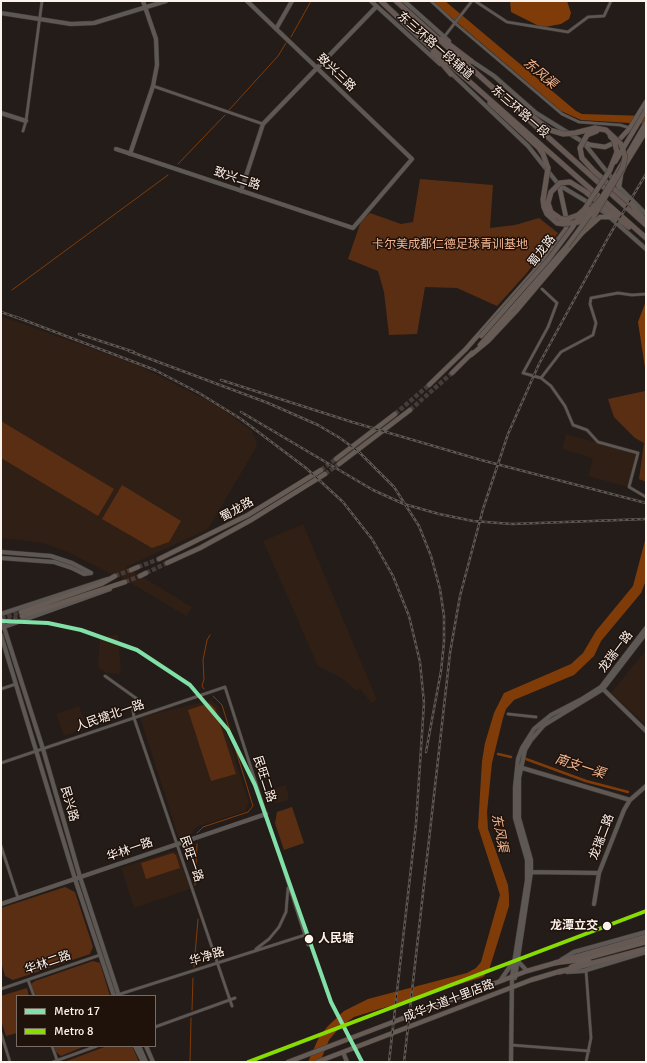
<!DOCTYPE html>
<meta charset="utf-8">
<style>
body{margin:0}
#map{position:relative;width:647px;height:1063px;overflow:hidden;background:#241c19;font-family:Signika,sans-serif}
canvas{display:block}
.frame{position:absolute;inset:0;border:2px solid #fdf3ed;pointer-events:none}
.legend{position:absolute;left:16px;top:995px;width:140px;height:52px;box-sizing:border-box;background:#1f120b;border:1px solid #786c65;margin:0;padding:5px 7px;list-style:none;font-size:12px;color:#fdf3ed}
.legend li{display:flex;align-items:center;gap:8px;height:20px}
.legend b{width:20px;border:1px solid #786c65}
</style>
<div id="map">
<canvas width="647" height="1063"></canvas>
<div class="frame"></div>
<ul class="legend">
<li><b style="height:5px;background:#80e0a7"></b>Metro 17</li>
<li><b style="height:5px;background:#8d0"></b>Metro 8</li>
</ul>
</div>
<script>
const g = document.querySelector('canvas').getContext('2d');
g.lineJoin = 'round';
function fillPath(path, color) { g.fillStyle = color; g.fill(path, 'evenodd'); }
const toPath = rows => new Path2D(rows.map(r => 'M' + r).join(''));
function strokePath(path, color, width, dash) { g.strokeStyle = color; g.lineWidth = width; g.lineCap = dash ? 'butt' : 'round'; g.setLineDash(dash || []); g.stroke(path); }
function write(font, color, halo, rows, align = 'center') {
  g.font = font + ' Signika,"Noto Sans SC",sans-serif'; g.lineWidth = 3; g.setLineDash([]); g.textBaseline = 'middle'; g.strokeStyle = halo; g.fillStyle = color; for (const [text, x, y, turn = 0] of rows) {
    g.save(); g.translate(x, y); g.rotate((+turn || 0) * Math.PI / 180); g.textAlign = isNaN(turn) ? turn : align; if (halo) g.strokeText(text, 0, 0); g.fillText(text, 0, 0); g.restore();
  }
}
fillPath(toPath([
 [1,316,135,364,216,405,252,431,252,433,255,437,257,446,208,529,126,567,192,607,186,616,114,573,111,574,66,551,41,543,1,538],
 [566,434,637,453,628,487,588,476,593,458,562,449],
 [303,524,377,700,371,703,360,688,357,691,340,677,318,666,263,541],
 [118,634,121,674,106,673,98,667,100,638],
 [646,641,646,725,611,693,646,650,644,644],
 [211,700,218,706,249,803,245,811,196,827,192,834,182,838,178,836,140,717],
 [79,706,87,728,64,736,56,714],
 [286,785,289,800,277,803,270,800,268,790],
 [173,851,178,853,190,889,134,908,121,868]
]), '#301f15');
fillPath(toPath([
 [420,179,493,185,490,228,515,225,539,218,558,233,525,275,497,306,457,288,425,287,417,334,389,335,384,292,378,271,348,259,361,221,370,213,401,224,413,222],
 [645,391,646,396,646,482,639,479,644,443,635,438,614,417,608,399],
 [1,421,114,489,98,516,1,458],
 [122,485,181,521,169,542,152,548,102,519],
 [209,703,215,708,236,774,211,781,188,710],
 [292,807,304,843,284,850,275,823,277,812],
 [173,853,176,855,180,868,146,879,141,863],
 [65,887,75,892,93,947,90,954,13,980,5,976,1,962,1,908],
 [93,961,100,963,110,996,36,996,31,984,35,981],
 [27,988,29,996,17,996,17,1033,6,1036,1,1020,1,996],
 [54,1046,85,1046,61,1056,56,1052],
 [107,1046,132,1046,139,1062,64,1062]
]), '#5a2e13');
fillPath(toPath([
 [432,1,445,1,576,111,582,114,646,116,646,124,581,120,561,111],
 [510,1,567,1,571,13,569,19,561,24,545,27,539,26,511,12],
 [646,301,646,374,638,322],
 [646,537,645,583,641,593,601,641,594,656,574,675,514,700,506,709,503,718,492,763,487,812,488,829,508,885,509,896,509,906,489,970,483,977,354,1017,340,1027,329,1040,320,1062,308,1062,319,1037,328,1026,344,1011,368,999,467,973,476,968,481,962,500,895,478,827,482,761,485,743,494,713,504,693,571,664,583,653,596,631,633,586]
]), '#803c08');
strokePath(toPath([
 [291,37,311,1],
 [229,110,278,56,286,43],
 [178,164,225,115],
 [12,290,168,175],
 [204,689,202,686,204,679,203,660,207,640,210,635],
 [197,833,203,827,248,812,253,806,222,705,213,696],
 [195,885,197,844],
 [194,967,198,919],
 [192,1010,193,978],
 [190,1062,191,1018]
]), '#803c08', 1);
strokePath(toPath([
 [498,754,511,757],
 [526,759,586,781,628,792]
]), '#803c08', 2.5);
strokePath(toPath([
 [410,410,452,373],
 [395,414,429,385],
 [321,470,336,459],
 [325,474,339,464],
 [138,567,159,559],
 [146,573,167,563],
 [115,576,131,570],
 [125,582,140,576],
 [1,618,21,612],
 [1,623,22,616]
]), '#453c39', 4.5, [4.5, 2]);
const street = toPath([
 [431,1,456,24,562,114,579,122,620,125,630,128],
 [475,1,507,22,568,32,588,17,604,16,611,1],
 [444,37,472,1],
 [153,86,263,124],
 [23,131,26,121,42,1],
 [542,289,557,303,548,327,523,373,541,378,551,386,565,406,573,425,587,430,598,442,638,453,629,487,646,497],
 [541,378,561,352,593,335,596,323,590,304,591,298,618,293,632,295,646,294],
 [105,676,140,701,133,710,134,718,232,1006],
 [1,689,16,684],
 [508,714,536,717],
 [1,763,225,687,308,945],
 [1,846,18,898],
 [256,949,269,939,279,927,286,912,288,888],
 [28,980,34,996],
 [1,989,100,955],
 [114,996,305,935],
 [155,1027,235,998],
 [1,1033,10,1062],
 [511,1045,589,1051],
 [52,1046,57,1060],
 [53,1062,97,1046],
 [586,1062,591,1038,586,970]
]);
const secondary = toPath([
 [371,1,440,64],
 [404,1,449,41],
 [1,13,71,24,94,23,166,1],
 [276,29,292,1],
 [470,60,494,76,536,113,583,142,619,187,646,214],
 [450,72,528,146,559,185,604,212,646,249],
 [1,113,26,121],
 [116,149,353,228,412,159,247,1],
 [130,154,153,86,157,65,156,39,143,1],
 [241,191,263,124,376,7],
 [1,552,51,556,72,563,91,573],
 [1,558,54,562,72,568,84,574,91,573],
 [1,614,108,579],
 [1,618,43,749,80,877,119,996],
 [1,628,110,589],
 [1,635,75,879,114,996],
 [602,688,646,731],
 [519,767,630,800],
 [529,872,599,873],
 [1,904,266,814],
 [594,904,599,873,624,810,630,800,646,786],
 [517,960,527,971],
 [561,960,574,952,646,932],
 [567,972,583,971,646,952],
 [515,978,531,872,531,860,519,818,519,778,525,750,531,740,544,725,603,689,646,633],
 [500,981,513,962],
 [135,1046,143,1062],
 [139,1046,146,1062],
 [146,1046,153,1062],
 [343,1052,347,1062],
 [511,1062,512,976,527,880,527,860,515,818,515,787,518,759,522,748,534,729,551,715,582,699,601,687,646,628]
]);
const primary = toPath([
 [583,142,591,145,605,147,618,141,630,128,646,102],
 [615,176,646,123],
 [619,187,621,174,625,165,646,131],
 [480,345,567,246],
 [465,350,533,273,566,229,567,222,559,185],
 [471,355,488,341,517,310,582,233,600,217,610,217],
 [452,373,472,353],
 [429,385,466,349],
 [336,459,395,414],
 [339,464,410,410],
 [159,559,248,515,321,470],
 [167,563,200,548,251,520,325,474],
 [131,570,138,567],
 [140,576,146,573],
 [21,612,101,584,115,576],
 [22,616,125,582],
 [571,967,589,961],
 [288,1062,527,971,555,963,580,960,646,942],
 [317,1062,531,980,561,971]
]);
const highway = toPath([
 [381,1,419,37,646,238],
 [396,1,646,225],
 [442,39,471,61],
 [433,53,451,74],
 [497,88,538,121],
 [490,103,539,148,543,154,548,168],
 [593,170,632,205,643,218],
 [586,192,609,212,629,227],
 [574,239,594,216],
 [555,963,646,937],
 [559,972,646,949]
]);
strokePath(street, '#403a37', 3.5);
strokePath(secondary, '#403a37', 5);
strokePath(primary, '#403a37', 5.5);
strokePath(highway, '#403a37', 6);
strokePath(street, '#5e5854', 2.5);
strokePath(secondary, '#5e5854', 4);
strokePath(primary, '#665c55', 4.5);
strokePath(highway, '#665954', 5);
const rail = toPath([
 [1,312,21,319],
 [16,317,155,370,199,393,241,419,306,468,343,502,372,539,393,576,409,616,415,641,420,662,424,703,416,824,389,1062],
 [79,334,134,352],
 [129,351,268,403,318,425,340,438,359,452,394,487,419,526,431,556,440,589,444,616,444,642,441,671,426,752],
 [221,380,352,422,481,460,646,503],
 [241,412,373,490,404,504,439,514,473,521,512,524,646,519],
 [404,1062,450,653,460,596,483,509,508,434,539,364,609,236,646,174]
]);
strokePath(rail, '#5e5854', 2.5);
strokePath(rail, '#1f120b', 1, [3]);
const primaryBridge = toPath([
 [615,162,646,110],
 [599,202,615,176],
 [567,246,595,208],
 [481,336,548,260,572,228,610,170]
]);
const highwayBridge = toPath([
 [538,121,550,130,563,134,575,133,595,128,606,130,621,144,625,156,623,167,594,216],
 [548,168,543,200,544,207,547,214,557,223,564,224,579,222,601,199],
 [593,170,582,158,580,148,587,135,597,131],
 [609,172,617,152,614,140,610,136],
 [586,192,570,182,560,183,551,192,548,203,551,212,561,219,567,219,578,215,587,207]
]);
strokePath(primaryBridge, '#403a37', 5.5, []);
strokePath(highwayBridge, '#403a37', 6, []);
strokePath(primaryBridge, '#665c55', 4.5);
strokePath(highwayBridge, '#665954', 5);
strokePath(toPath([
 [1,621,48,623,81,630,137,650,190,685,228,730,255,785,331,1002,362,1062]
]), '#80e0a7', 4);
strokePath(toPath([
 [248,1062,646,911]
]), '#8d0', 4);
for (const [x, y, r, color] of [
 [607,926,5,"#fdf3ed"],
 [309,939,5,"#fdf3ed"]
]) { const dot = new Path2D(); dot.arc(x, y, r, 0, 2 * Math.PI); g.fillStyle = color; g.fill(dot); strokePath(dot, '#1f120b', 1.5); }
write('12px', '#fdf3ed', '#1f120b', [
 ["东三环路一段辅道",435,46,41],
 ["致兴三路",336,73,44],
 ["东三环路一段",520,112,41],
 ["致兴二路",237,179,18],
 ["蜀龙路",542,251,-52],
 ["蜀龙路",237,510,-29],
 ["龙瑞一路",616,652,-53],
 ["人民塘北一路",110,716,-19],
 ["民旺二路",264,779,72],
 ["民兴路",69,804,74],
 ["龙瑞二路",602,837,-69],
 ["华林一路",130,850,-19],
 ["民旺一路",191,859,71],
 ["华净路",207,957,-18],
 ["华林二路",48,963,-19],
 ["成华大道十里店路",449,1001,-21]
]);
write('12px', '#f4b591', '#1f120b', [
 ["卡尔美成都仁德足球青训基地",450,245]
]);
write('bold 12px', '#fdf3ed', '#1f120b', [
 ["龙潭立交",598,926],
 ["人民塘",318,939,"left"]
], 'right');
write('italic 13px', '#f4b591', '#1f120b', [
 ["东风渠",540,74,40],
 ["南支一渠",580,767,18],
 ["东风渠",499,833,79]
]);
</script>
